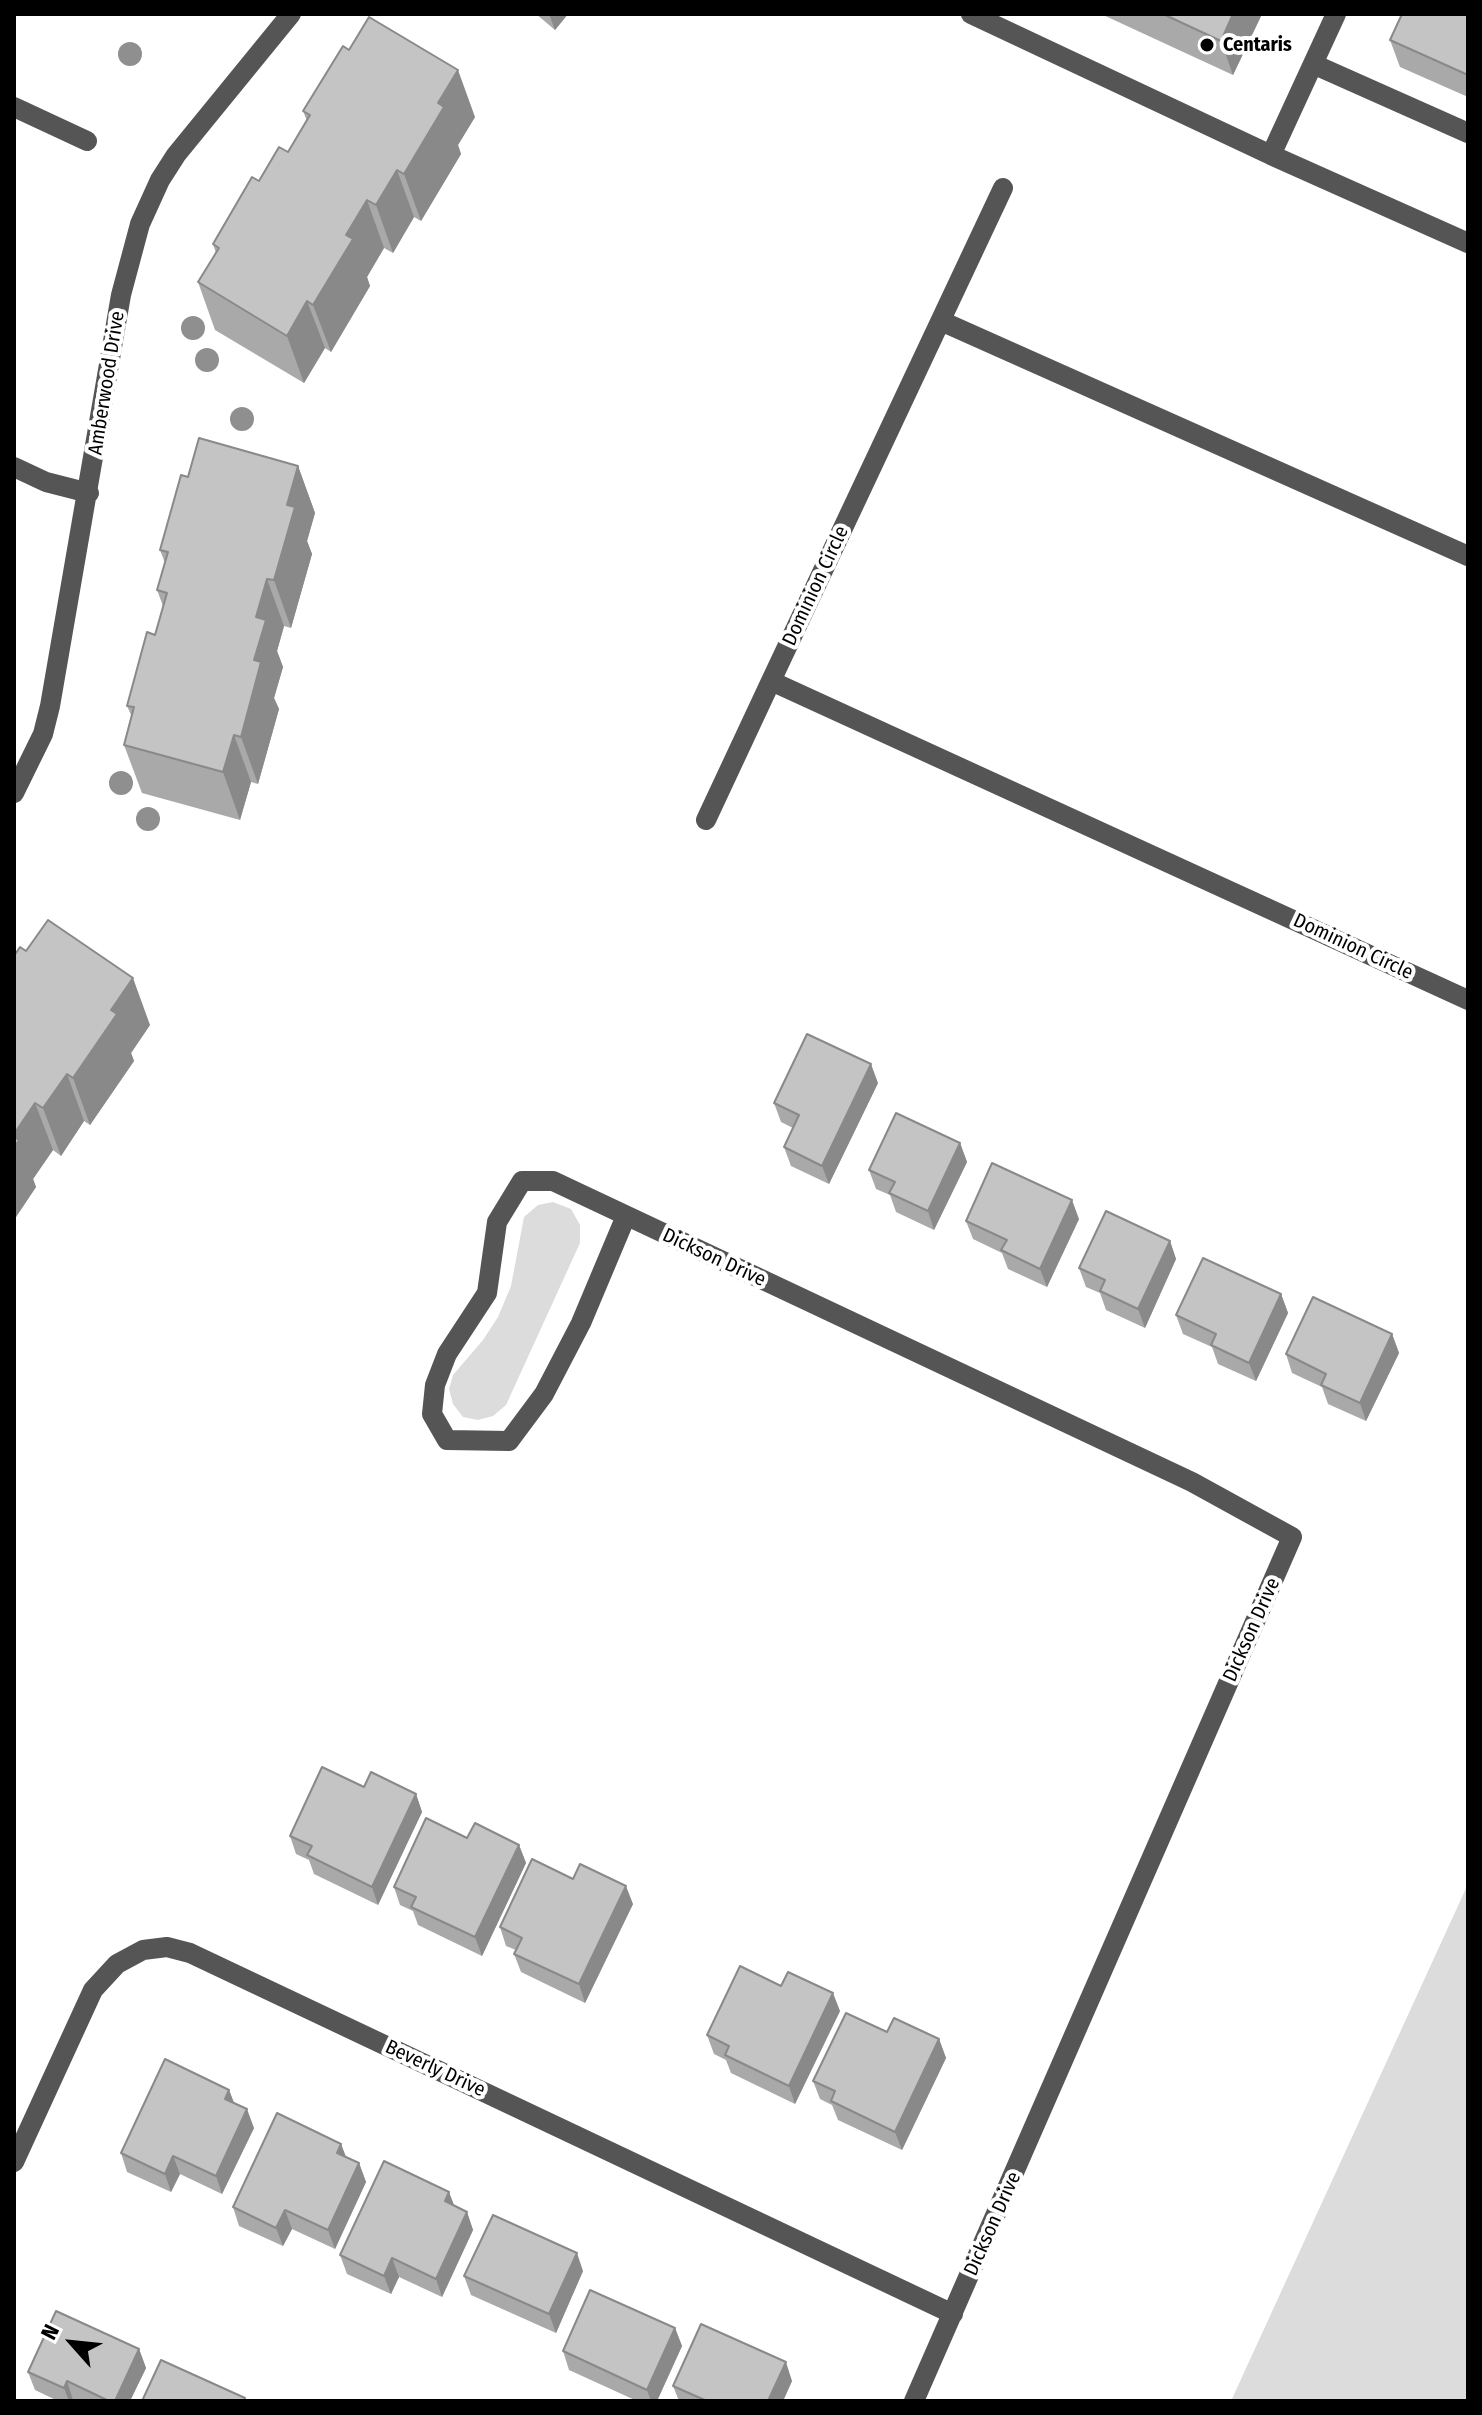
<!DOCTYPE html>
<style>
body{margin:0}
#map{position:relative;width:1482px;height:2415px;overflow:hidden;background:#fff;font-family:"Fira Sans Condensed",sans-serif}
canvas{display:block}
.frame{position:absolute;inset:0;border:16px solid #000;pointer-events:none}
.north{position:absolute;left:32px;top:2303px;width:80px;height:80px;-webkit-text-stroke:6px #fff;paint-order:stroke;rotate:297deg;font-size:22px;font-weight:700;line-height:32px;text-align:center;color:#000}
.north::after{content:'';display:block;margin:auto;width:28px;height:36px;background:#000;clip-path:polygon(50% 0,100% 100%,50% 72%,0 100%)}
</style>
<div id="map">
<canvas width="1482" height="2415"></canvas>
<div class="frame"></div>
<div class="north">N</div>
</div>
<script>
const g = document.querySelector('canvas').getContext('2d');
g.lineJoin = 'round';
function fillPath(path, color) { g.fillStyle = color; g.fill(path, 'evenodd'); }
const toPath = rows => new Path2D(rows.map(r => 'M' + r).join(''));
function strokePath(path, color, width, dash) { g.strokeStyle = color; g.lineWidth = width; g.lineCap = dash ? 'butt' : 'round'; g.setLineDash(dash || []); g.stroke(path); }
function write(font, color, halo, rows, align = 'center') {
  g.font = font + ' "Fira Sans Condensed",sans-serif'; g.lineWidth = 8; g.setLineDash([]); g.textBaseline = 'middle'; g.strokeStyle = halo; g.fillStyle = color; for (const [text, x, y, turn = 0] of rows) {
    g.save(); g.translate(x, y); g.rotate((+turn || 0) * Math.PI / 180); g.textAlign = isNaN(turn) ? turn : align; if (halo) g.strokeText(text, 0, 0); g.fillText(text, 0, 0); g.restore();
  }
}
fillPath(toPath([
 [553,1202,571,1209,580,1225,580,1243,506,1405,493,1416,478,1420,463,1417,453,1404,449,1389,453,1375,483,1340,498,1317,511,1286,524,1217,538,1205],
 [1468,1884,1468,2401,1231,2401]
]), '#dcdcdc');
strokePath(toPath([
 [971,14,1271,155,1336,14],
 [1313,64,1468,133],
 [14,107,87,141],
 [1271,155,1468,243],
 [1003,188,771,681,1468,1000],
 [941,321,1468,556],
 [14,467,46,482,89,493],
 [14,793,43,734,50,706,121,295,140,224,160,180,176,155,291,14],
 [706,820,771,681],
 [626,1216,581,1323,544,1394,509,1441,447,1440,432,1414,435,1385,447,1354,487,1293,497,1222,522,1181,553,1181,1192,1482,1292,1537,914,2401],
 [14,2162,93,1990,117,1964,143,1950,167,1947,190,1953,953,2314]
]), '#555', 20);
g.fillStyle = '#8f8f8f';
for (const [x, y] of [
 [130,54],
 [193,328],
 [207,360],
 [242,419],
 [121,783],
 [148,819]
]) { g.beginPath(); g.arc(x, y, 12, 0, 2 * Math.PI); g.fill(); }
fillPath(toPath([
 [536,14,568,14,555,30],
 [1101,14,1262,14,1233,75],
 [1468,14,1468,97,1400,67,1390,40],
 [303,111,475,117,458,145,461,154,421,221,414,217,393,253,384,248,367,277,370,286,331,352,325,348,304,383,215,330,198,282,216,253,213,244,259,181,288,152,307,121],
 [298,466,315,513,307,541,312,554,291,628,284,626,277,651,283,667,274,698,279,709,258,784,251,782,240,820,142,793,124,745,132,717,127,706,155,635,163,606,157,590,165,563,160,550,188,477],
 [14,956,150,1025,131,1053,134,1061,90,1125,84,1121,61,1156,53,1150,33,1179,36,1187,14,1220],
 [878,1083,829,1184,791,1166,784,1147,793,1128,781,1122,774,1103],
 [960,1143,967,1162,934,1230,896,1212,890,1195,876,1189,869,1170],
 [1079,1219,1047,1287,1008,1269,1002,1253,973,1239,966,1221],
 [1170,1241,1176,1259,1145,1328,1106,1310,1100,1293,1086,1287,1079,1268],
 [1281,1294,1288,1313,1256,1381,1218,1364,1212,1347,1183,1334,1176,1315],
 [1392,1334,1399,1353,1366,1421,1328,1404,1322,1387,1292,1373,1286,1354],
 [364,1787,416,1794,422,1812,378,1905,314,1874,309,1860,296,1854,290,1836],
 [467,1838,519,1845,526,1863,482,1956,418,1925,413,1911,400,1905,394,1887],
 [573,1879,633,1904,585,2003,521,1972,514,1954,516,1950,506,1946,500,1927],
 [781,1986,840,2011,795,2104,731,2073,726,2060,714,2054,707,2035],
 [887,2032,939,2039,946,2058,902,2150,838,2120,832,2105,820,2099,813,2081],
 [229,2090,234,2103,254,2128,222,2194,180,2174,171,2192,127,2172,121,2153],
 [341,2144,346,2158,359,2163,366,2182,335,2249,292,2229,283,2246,239,2226,233,2207],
 [454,2206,467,2212,473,2230,442,2297,399,2277,391,2294,347,2274,340,2255],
 [583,2271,556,2333,471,2295,464,2276],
 [675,2328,682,2346,657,2401,637,2401,569,2370,563,2351],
 [139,2349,146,2368,130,2401,76,2401,73,2400,73,2401,58,2401,35,2390,28,2372],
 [792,2381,783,2401,679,2401,673,2386]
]), '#a9a9a9');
fillPath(toPath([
 [549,14,568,14,555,30],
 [1233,14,1262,14,1233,75,1221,41],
 [458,70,475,117,458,145,461,154,421,221,404,174,438,103],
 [397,170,414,217,393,253,376,205],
 [367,200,384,248,367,277,370,286,331,352,313,305,346,235],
 [307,301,325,348,304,383,287,336],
 [298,466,315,513,307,541,312,554,291,628,274,580,287,505],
 [267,579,284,626,277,651,283,667,274,698,279,709,258,784,241,737,254,660,256,617],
 [234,735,251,782,240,820,223,772],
 [133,978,150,1025,131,1053,134,1061,90,1125,73,1078,111,1010],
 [871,1064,878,1083,829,1184,822,1166],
 [67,1074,84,1121,61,1156,43,1108],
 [35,1103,53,1150,33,1179,36,1187,14,1220,14,1134],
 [960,1143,967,1162,934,1230,928,1211],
 [1072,1200,1079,1219,1047,1287,1040,1269],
 [1170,1241,1176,1259,1145,1328,1138,1309],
 [1281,1294,1288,1313,1256,1381,1249,1363],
 [1392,1334,1399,1353,1366,1421,1360,1403],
 [416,1794,422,1812,378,1905,372,1887],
 [519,1845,526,1863,482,1956,475,1937],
 [626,1886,633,1904,585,2003,579,1984],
 [833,1993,840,2011,795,2104,789,2086],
 [939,2039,946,2058,902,2150,895,2132],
 [229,2090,236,2108,225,2099],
 [247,2109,254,2128,222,2194,216,2176],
 [341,2144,348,2162,337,2153],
 [173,2156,180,2174,171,2192,165,2174],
 [359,2163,366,2182,335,2249,328,2230],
 [449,2192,456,2210,445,2201],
 [285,2210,292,2229,283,2246,276,2228],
 [467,2212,473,2230,442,2297,436,2279],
 [577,2253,583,2271,556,2333,549,2314],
 [392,2258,399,2277,391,2294,384,2276],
 [675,2328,682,2346,657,2401,651,2401,647,2390],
 [139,2349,146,2368,130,2401,115,2401],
 [786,2362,792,2381,783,2401,768,2401],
 [67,2381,73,2400,73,2401,69,2401,64,2388]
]), '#898989');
const building = toPath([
 [1163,14,1233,14,1221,41,1163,14],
 [1402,14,1468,14,1468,75,1390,40,1402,14],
 [369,17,458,70,438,103,444,107,404,174,397,170,376,205,367,200,346,235,353,239,313,305,307,301,287,336,198,282,219,248,213,244,252,177,259,181,279,147,288,152,310,115,303,111,343,46,349,50,369,17],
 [199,438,298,466,287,505,295,507,274,580,267,579,256,617,266,620,254,660,261,662,241,737,234,735,223,772,124,745,134,707,127,706,147,632,155,635,167,593,157,590,168,552,160,550,181,475,188,477,199,438],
 [48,920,133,978,111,1010,117,1014,73,1078,67,1074,43,1108,35,1103,14,1134,14,956,20,947,26,951,48,920],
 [807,1034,871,1064,822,1166,784,1147,799,1115,774,1103,807,1034],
 [896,1113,960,1143,928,1211,889,1193,895,1182,869,1170,896,1113],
 [14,1137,19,1140,14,1148,14,1137],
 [992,1163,1072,1200,1040,1269,1001,1250,1007,1240,966,1221,992,1163],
 [1106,1211,1170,1241,1138,1309,1100,1291,1105,1280,1079,1268,1106,1211],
 [1203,1258,1281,1294,1249,1363,1211,1345,1216,1334,1176,1315,1203,1258],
 [1313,1297,1392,1334,1360,1403,1321,1385,1326,1374,1286,1354,1313,1297],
 [322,1767,364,1787,371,1772,416,1794,372,1887,307,1855,312,1846,290,1836,322,1767],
 [426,1818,467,1838,475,1823,519,1845,475,1937,411,1907,416,1897,394,1887,426,1818],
 [532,1859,573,1879,580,1864,626,1886,579,1984,514,1954,522,1938,500,1927,532,1859],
 [740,1966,781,1986,788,1972,833,1993,789,2086,725,2055,729,2046,707,2035,740,1966],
 [846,2013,887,2032,894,2018,939,2039,895,2132,831,2101,835,2091,813,2081,846,2013],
 [165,2059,229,2090,225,2099,247,2109,216,2176,173,2156,165,2174,121,2153,165,2059],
 [277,2113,341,2144,337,2153,359,2163,328,2230,285,2210,276,2228,233,2207,277,2113],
 [384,2161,449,2192,445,2201,467,2212,436,2279,392,2258,384,2276,340,2255,384,2161],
 [493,2215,577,2253,549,2314,464,2276,493,2215],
 [590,2290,675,2328,647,2390,563,2351,590,2290],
 [56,2311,139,2349,115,2401,109,2401,67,2381,64,2388,28,2372,56,2311],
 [701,2324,786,2362,768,2401,707,2401,673,2386,701,2324],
 [161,2360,245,2398,244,2401,142,2401,161,2360]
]);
fillPath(building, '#c4c4c4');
strokePath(building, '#898989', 2);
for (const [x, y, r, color] of [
 [1207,45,8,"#000"]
]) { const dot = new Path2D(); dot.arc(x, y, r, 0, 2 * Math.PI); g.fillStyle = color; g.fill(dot); strokePath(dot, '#fff', 3); }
write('bold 20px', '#000', '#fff', [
 ["Centaris",1223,45]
], 'left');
write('20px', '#000', '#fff', [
 ["Amberwood Drive",107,383,-81],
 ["Dominion Circle",816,586,-65],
 ["Dominion Circle",1353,947,25],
 ["Dickson Drive",714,1258,25],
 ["Dickson Drive",1252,1630,-66],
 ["Beverly Drive",435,2069,25],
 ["Dickson Drive",993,2224,-66]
]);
</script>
